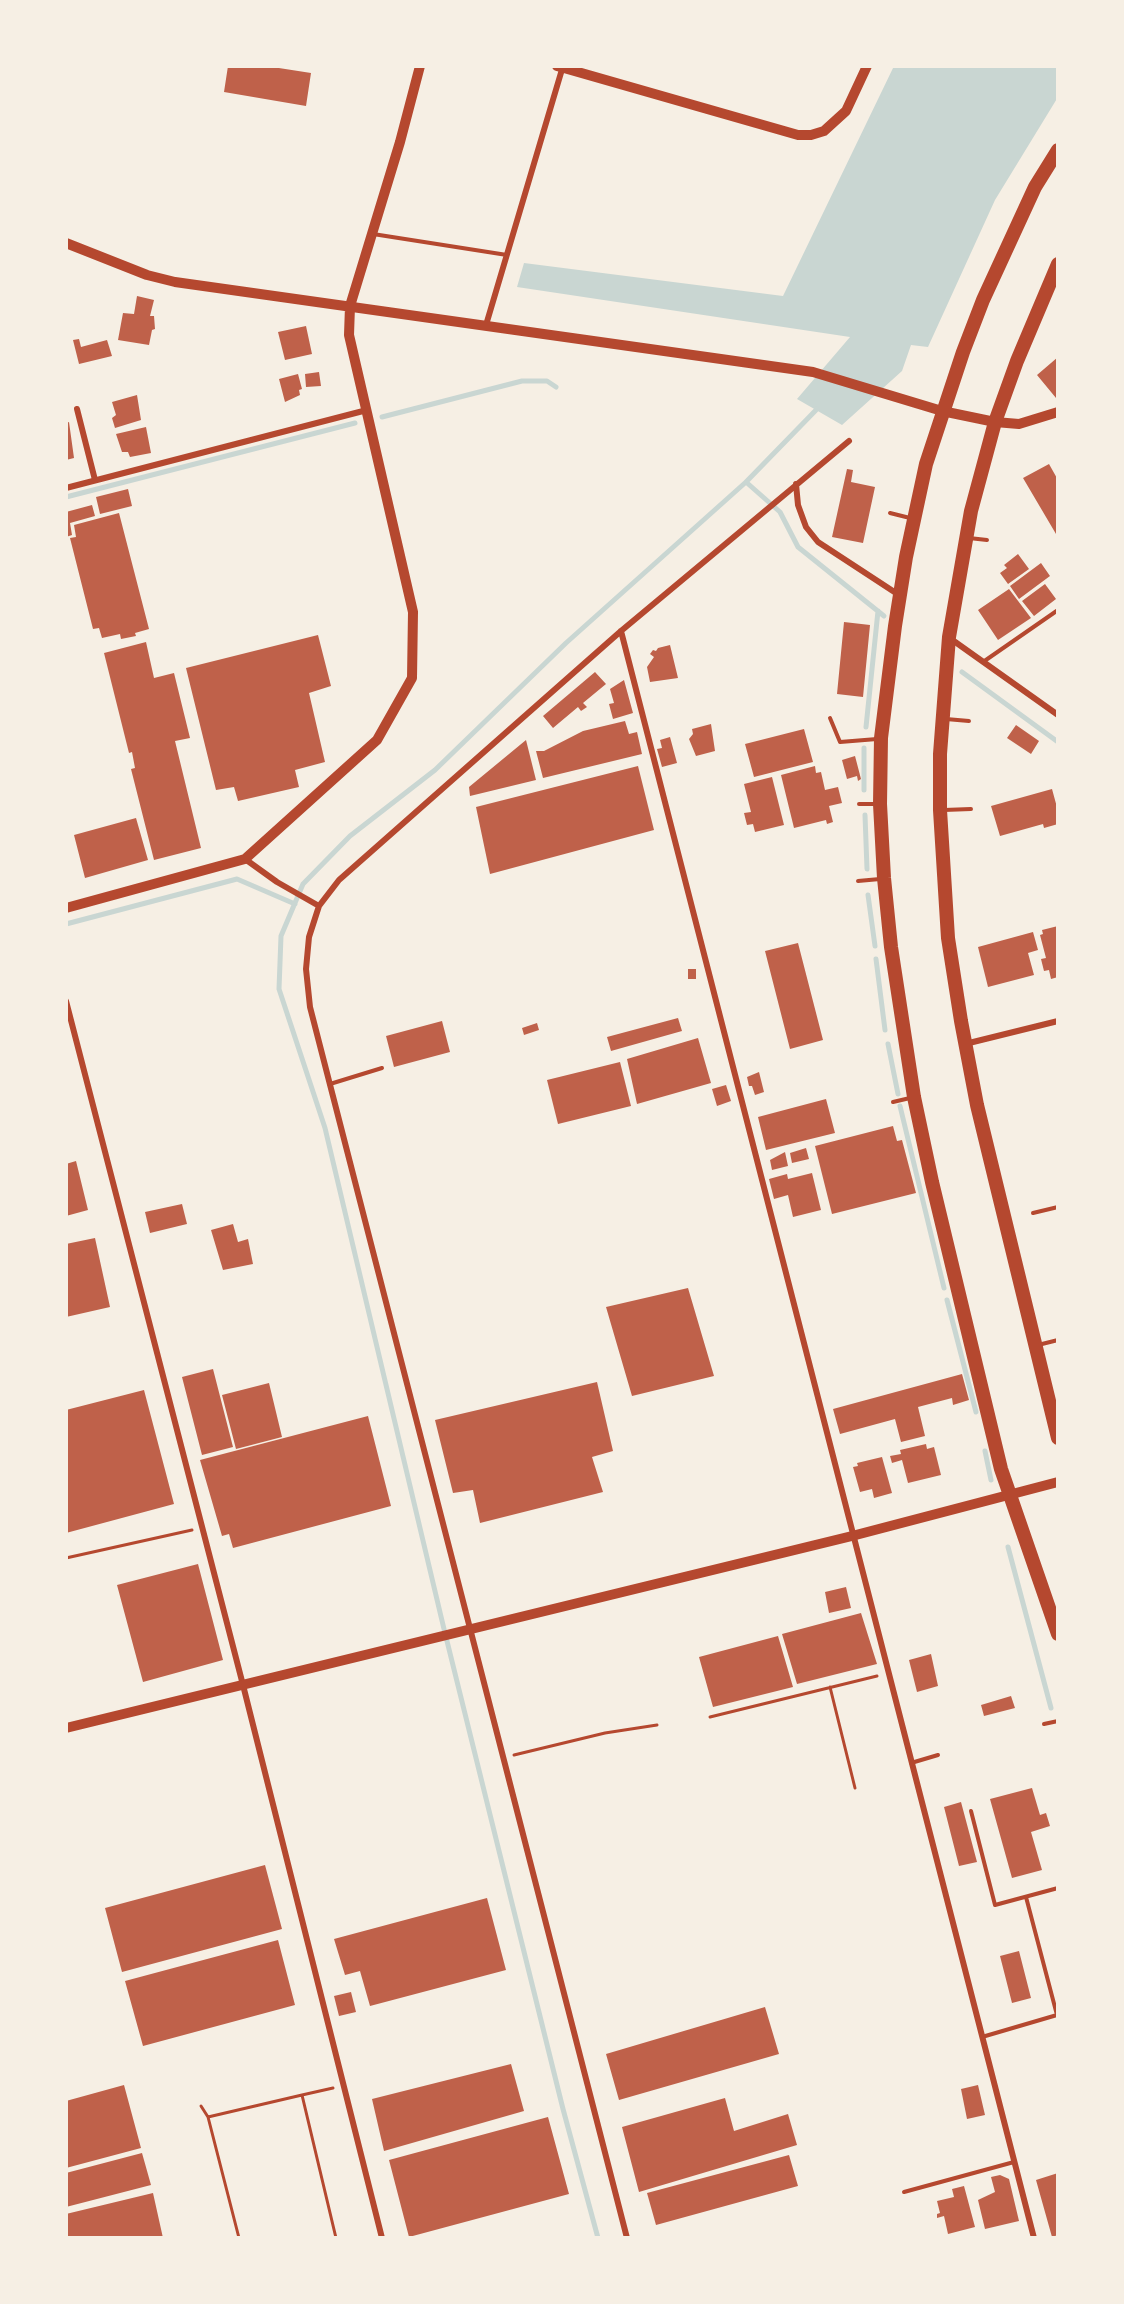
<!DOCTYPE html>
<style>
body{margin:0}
#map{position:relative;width:1124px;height:2304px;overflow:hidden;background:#f6efe4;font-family:"PT Serif",serif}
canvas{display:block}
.frame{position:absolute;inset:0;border:68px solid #f6efe4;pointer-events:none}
</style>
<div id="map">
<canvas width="1124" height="2304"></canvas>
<div class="frame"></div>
</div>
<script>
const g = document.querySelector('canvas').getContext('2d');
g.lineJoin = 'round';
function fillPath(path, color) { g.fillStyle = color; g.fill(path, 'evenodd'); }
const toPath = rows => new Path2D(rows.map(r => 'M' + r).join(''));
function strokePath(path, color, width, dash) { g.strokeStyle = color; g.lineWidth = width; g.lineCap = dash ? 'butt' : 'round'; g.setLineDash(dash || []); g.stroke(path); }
fillPath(toPath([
 [894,66,1058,66,1058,97,995,200,928,347,911,345,902,371,842,425,797,399,850,337,517,287,524,263,783,296]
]), '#c9d6d2');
strokePath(toPath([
 [382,417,522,381,547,381,556,387],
 [746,482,780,512,798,547,884,616],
 [66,497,355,423],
 [962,672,1058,742],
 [866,727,878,611],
 [864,790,864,748],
 [865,815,867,869],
 [868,895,875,946],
 [66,924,237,879,295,904],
 [876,959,885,1030],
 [888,1044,898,1094],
 [900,1106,944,1288],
 [947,1300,976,1412],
 [985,1451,991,1480],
 [1008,1547,1051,1708],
 [598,2238,563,2109,444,1629,325,1128,279,989,281,936,303,884,350,836,435,770,566,643,746,482,817,409]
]), '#c9d6d2', 5);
fillPath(toPath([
 [228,66,266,66,311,73,306,106,224,92],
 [137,296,154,300,150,316,154,316,155,329,152,330,149,345,118,340,123,313,134,314],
 [306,326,312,354,285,360,278,332],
 [79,339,81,347,107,340,112,356,79,364,73,340],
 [1058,357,1058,396,1056,398,1037,375],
 [319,372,321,386,306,387,305,374],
 [298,374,302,389,299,390,300,395,285,402,279,379],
 [137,395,141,420,115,428,112,418,116,415,112,402],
 [69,422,74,458,66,460,66,423],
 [146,427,151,453,130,457,128,452,122,452,116,434],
 [1049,464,1058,480,1056,534,1023,478],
 [847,469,853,470,851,482,875,487,863,543,832,537],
 [128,489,132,506,100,514,96,497],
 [92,505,95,516,70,523,72,535,66,537,66,512],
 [119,513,149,629,135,633,136,636,121,639,120,634,102,638,99,628,93,629,70,538,76,537,74,525],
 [1018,554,1029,569,1008,584,1000,573,1007,568,1004,565],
 [1041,563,1050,576,1019,599,1010,586],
 [1045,584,1056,599,1034,616,1022,601],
 [1009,589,1031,618,998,640,978,610],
 [844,622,870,625,863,697,837,694],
 [318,635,331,686,309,693,325,762,295,770,299,787,238,801,234,787,216,790,186,668],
 [146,642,154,678,174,673,190,738,175,741,201,848,154,860,131,769,135,768,132,752,129,753,104,653],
 [670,645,678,678,650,682,647,667,654,657,650,654,653,650,656,651,658,648],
 [595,672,606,684,583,703,587,707,581,711,578,707,553,728,543,716],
 [624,680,633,713,613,719,609,704,614,703,610,689],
 [625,721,629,734,637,732,642,754,543,778,536,751,544,751,583,731],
 [711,724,715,751,696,756,689,739,693,734,692,729],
 [1016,725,1039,741,1031,754,1007,738],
 [804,729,813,762,754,777,745,744],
 [670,737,677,763,662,767,657,749,662,748,660,740],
 [526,740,536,780,470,796,469,787],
 [855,756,861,779,858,781,857,776,847,779,842,760],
 [638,766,654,830,490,874,476,807],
 [815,766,816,773,821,772,825,790,838,787,842,803,829,806,833,822,827,824,826,820,794,828,781,775],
 [772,777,784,825,755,832,753,824,747,825,744,813,751,812,744,784],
 [1052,789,1058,811,1058,824,1044,828,1043,824,1000,836,991,806],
 [136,818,148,860,85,878,74,835],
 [1058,926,1058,977,1051,979,1049,970,1044,971,1041,959,1046,958,1040,935,1043,934,1042,930],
 [1033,932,1038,950,1028,953,1034,975,988,987,978,947],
 [798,943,823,1040,790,1049,765,951],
 [688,969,696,969,696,979,688,979],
 [678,1018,682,1031,611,1051,607,1037],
 [442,1021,450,1052,394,1067,386,1036],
 [537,1023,539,1030,524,1035,522,1028],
 [698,1038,711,1083,637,1104,627,1059],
 [620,1062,631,1106,558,1124,547,1080],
 [759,1072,764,1092,755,1095,752,1086,749,1086,747,1077],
 [726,1085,731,1101,717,1106,712,1089],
 [826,1099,835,1133,766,1150,758,1117],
 [893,1126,897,1141,902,1140,916,1193,832,1214,815,1146],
 [806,1148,809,1159,792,1163,790,1153],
 [785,1152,788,1166,772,1170,770,1160],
 [76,1161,88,1210,66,1216,66,1164],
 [812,1173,821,1210,793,1217,788,1195,774,1199,769,1179,787,1174,788,1179],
 [182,1204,187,1224,150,1233,145,1212],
 [233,1224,238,1242,248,1239,253,1264,223,1270,211,1230],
 [95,1238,110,1307,66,1317,66,1244],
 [688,1288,714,1376,632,1396,606,1307],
 [213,1369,233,1447,202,1455,182,1377],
 [962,1374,969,1400,953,1405,952,1398,918,1407,925,1436,901,1442,895,1419,840,1434,833,1409],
 [597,1382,613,1451,592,1457,603,1492,480,1523,473,1490,453,1493,435,1420],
 [269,1383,282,1437,236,1449,222,1395],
 [144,1390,174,1504,66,1533,66,1410],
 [368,1416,391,1506,233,1548,229,1534,222,1536,200,1460],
 [926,1444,927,1449,934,1447,941,1475,908,1483,902,1460,892,1463,890,1456,901,1454,900,1450],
 [882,1457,892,1493,874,1498,872,1489,860,1492,853,1467,858,1466,857,1463],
 [198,1564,223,1660,143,1682,117,1585],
 [846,1587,851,1608,829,1613,825,1592],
 [861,1613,877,1664,797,1684,782,1634],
 [778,1636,793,1687,713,1707,699,1657],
 [931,1654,938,1686,917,1692,909,1660],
 [1011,1696,1015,1708,984,1716,981,1705],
 [1032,1788,1040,1815,1046,1813,1050,1826,1031,1832,1042,1870,1012,1878,990,1799],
 [961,1802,977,1862,959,1866,944,1807],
 [265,1865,282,1929,122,1972,105,1908],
 [487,1898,506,1970,370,2006,360,1971,345,1975,334,1939],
 [278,1940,295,2005,143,2046,125,1981],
 [1019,1951,1031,1998,1012,2003,1000,1956],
 [351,1992,356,2012,339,2016,334,1996],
 [765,2007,779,2054,619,2100,606,2054],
 [511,2064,524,2111,384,2151,372,2099],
 [124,2085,141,2148,66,2168,66,2101],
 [978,2085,985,2115,967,2119,961,2089],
 [725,2098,734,2131,788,2114,797,2145,639,2192,622,2127],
 [548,2117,569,2194,409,2237,389,2160],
 [142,2153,151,2185,66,2207,66,2173],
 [789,2155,798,2186,656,2225,647,2193],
 [1058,2173,1058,2235,1052,2237,1036,2180],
 [1000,2175,1009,2179,1019,2221,985,2229,978,2200,995,2192,991,2177],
 [964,2186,975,2227,948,2234,944,2216,937,2218,937,2214,940,2213,937,2201,954,2197,952,2189],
 [153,2193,163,2238,66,2238,66,2214]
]), '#bf614a');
strokePath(toPath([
 [66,1558,192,1530],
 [830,1687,855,1788],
 [710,1717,877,1676],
 [514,1755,605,1733,657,1725],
 [333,2088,302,2095,336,2238],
 [201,2106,208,2117,239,2238],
 [208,2117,302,2095]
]), '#b5482f', 3);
strokePath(toPath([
 [373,234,507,255],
 [890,513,910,518],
 [969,538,987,540],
 [983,662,1058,610],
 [830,718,840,742,877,739],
 [946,719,969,721],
 [859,804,876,804],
 [944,810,971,809],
 [858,881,880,879],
 [330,1084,382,1068],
 [893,1102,910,1098],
 [1033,1213,1058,1207],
 [1038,1345,1058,1340],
 [1044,1724,1058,1721],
 [911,1763,938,1755],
 [971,1811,995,1905,1058,1888],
 [982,2037,1057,2015,1026,1897],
 [904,2192,1014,2162]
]), '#b5482f', 4);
strokePath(toPath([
 [486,325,563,66],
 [77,409,95,480],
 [796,484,798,505,806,527,818,542,899,595],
 [66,488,367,410],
 [621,631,1034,2238],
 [951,639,1058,715],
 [245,859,277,882,319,906],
 [66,1001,243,1685,382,2238],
 [965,1044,1058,1021],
 [627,2238,310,1007,306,969,309,937,319,906,339,880,621,631,849,441]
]), '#b5482f', 6);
strokePath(toPath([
 [557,66,798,135,811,135,824,131,846,111,867,66],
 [66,243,147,275,175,282,813,372,942,411,995,422,1019,424,1058,412],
 [66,908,245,859,377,740,412,678,413,612,349,335,350,306,400,142,420,66],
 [66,1728,852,1536,1058,1482]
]), '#b5482f', 10);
strokePath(toPath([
 [1058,150,1035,187,983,300,963,352,926,464,906,557,895,626,881,738,880,804,884,878,891,947,914,1097,932,1182,1001,1469,1058,1634],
 [1058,264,1017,361,995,422,971,511,949,637,940,754,940,810,948,938,961,1021,977,1105,1058,1438]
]), '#b5482f', 14);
</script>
